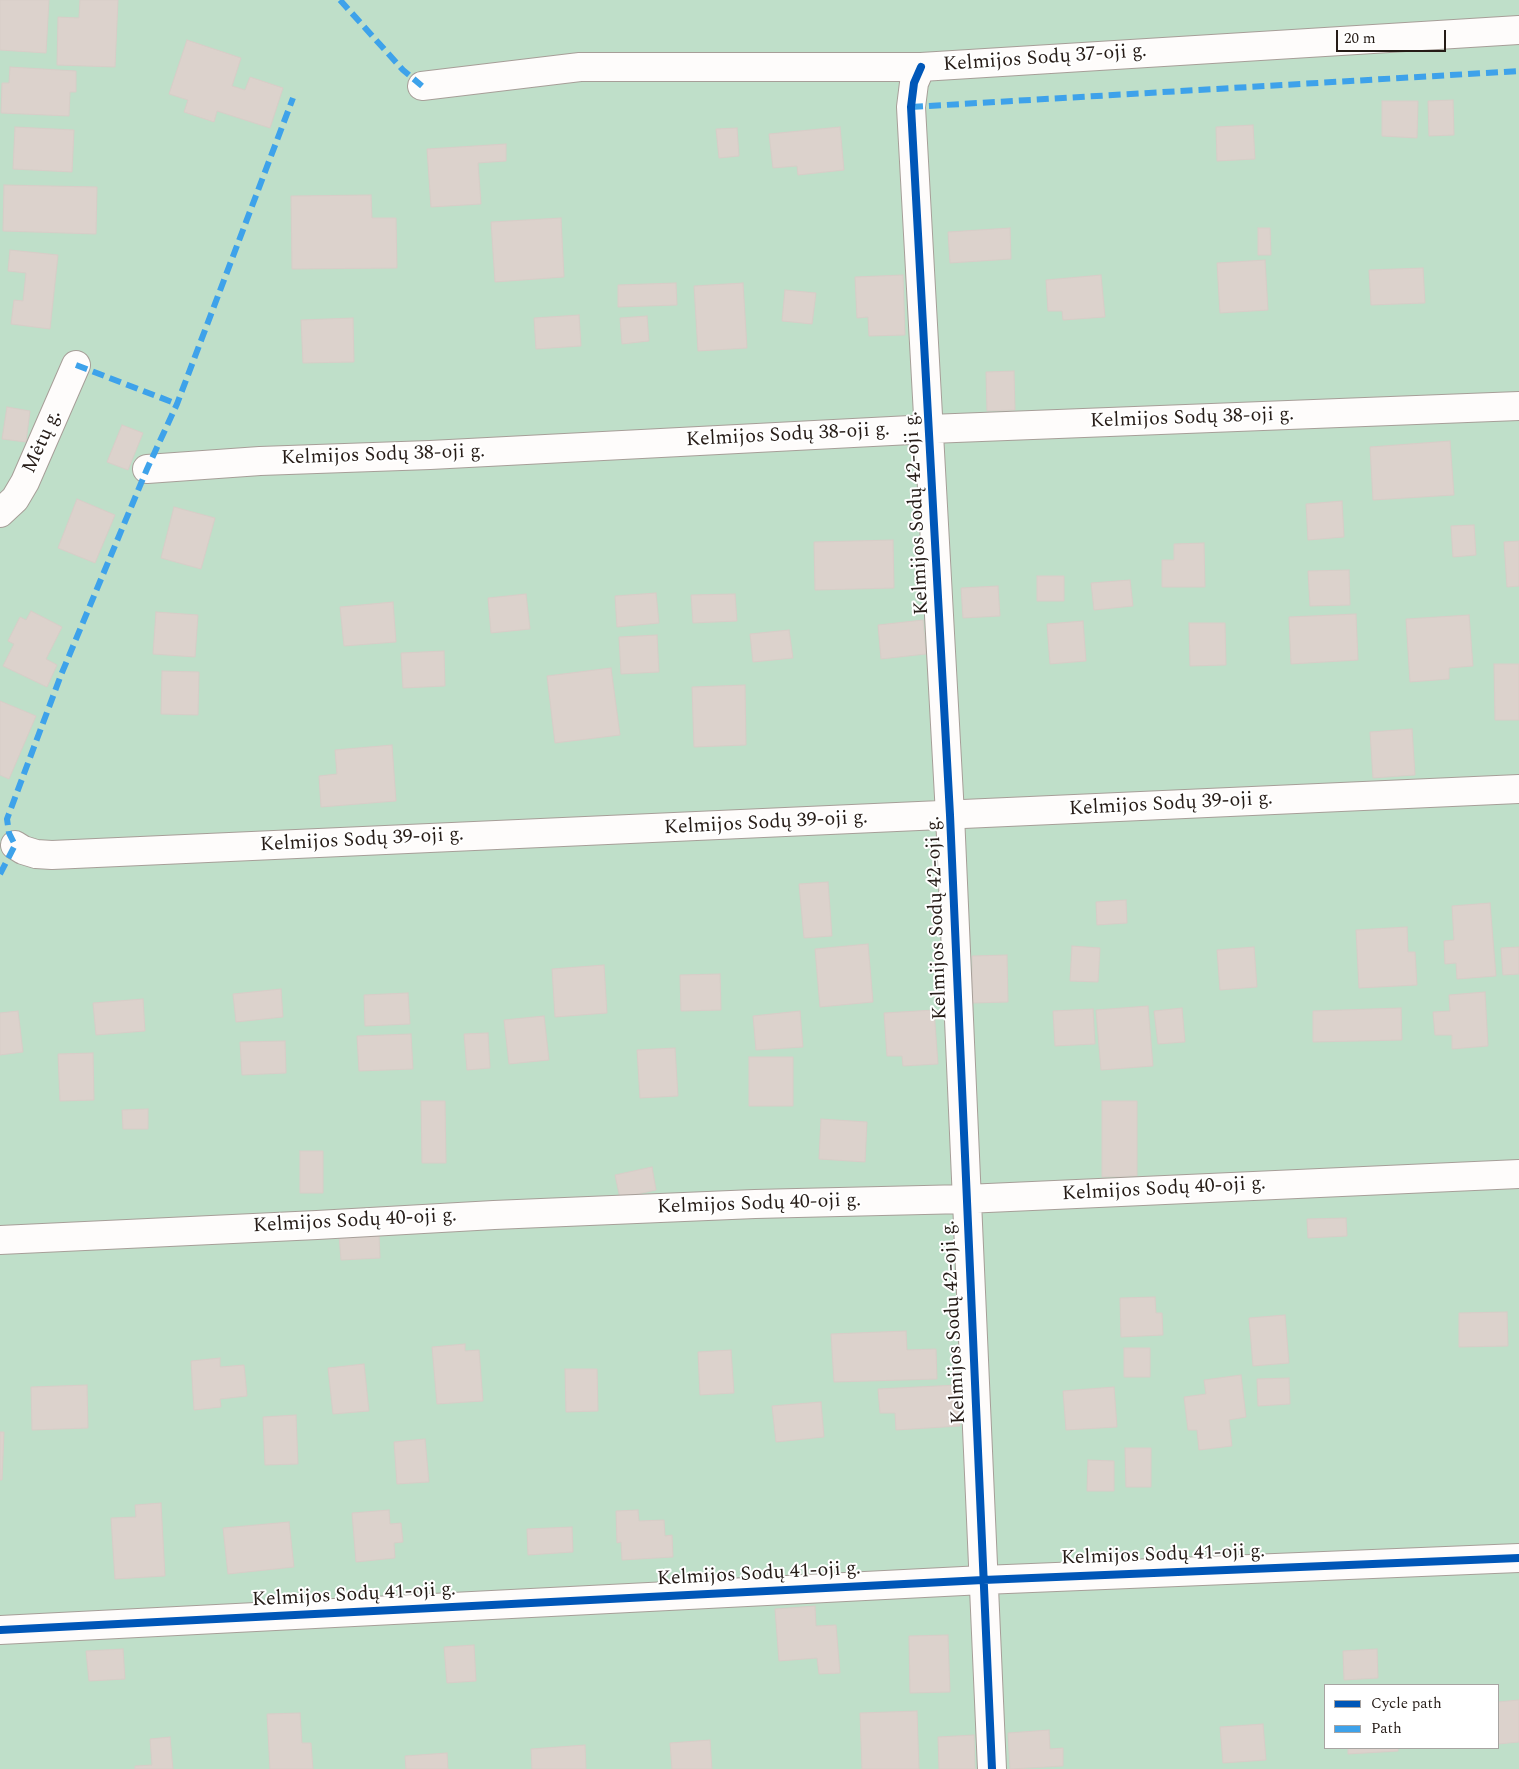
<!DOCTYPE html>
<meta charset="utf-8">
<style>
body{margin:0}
#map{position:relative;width:1519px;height:1769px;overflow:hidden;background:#f5e9e2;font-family:Spectral,serif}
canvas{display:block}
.legend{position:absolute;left:1324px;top:1684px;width:175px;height:65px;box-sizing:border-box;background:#fff;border:1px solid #a8a4a2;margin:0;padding:6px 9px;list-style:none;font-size:15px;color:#261c17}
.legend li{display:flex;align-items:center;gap:10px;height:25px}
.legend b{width:25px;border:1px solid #a8a4a2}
.scale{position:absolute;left:1336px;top:30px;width:110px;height:22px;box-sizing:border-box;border:2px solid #261c17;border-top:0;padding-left:6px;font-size:15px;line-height:18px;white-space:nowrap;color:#261c17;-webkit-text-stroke:4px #fff;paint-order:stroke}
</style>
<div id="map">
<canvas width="1519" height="1769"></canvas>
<ul class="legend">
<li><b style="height:6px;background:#0057b8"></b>Cycle path</li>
<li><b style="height:6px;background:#3ea2ea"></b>Path</li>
</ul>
<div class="scale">20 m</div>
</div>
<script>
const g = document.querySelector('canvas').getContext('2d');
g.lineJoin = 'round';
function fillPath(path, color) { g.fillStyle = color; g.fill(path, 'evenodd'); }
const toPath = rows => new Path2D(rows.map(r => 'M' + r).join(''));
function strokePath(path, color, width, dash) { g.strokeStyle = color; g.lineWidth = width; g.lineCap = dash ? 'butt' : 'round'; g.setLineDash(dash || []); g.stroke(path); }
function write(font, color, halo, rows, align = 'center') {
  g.font = font + ' Spectral,serif'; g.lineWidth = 4; g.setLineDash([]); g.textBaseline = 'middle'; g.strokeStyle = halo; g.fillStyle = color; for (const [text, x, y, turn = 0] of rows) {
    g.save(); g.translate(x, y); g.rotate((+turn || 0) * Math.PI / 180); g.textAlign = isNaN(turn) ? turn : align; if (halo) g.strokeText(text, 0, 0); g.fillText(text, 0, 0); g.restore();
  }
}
fillPath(toPath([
 [0,0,1519,0,1519,1769,0,1769],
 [1325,1685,1498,1685,1498,1748,1325,1748]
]), '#bfdfc9');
const building = toPath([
 [0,0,49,0,46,53,0,50,0,0],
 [80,0,118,0,115,67,57,65,58,17,79,18,80,0],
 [187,40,241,58,232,86,245,90,250,77,283,88,270,128,217,111,214,122,184,112,188,100,169,94,187,40],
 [10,67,76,71,76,92,70,92,69,116,1,113,2,83,9,83,10,67],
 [1453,100,1454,135,1429,136,1428,101,1453,100],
 [1382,101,1418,101,1417,138,1382,136,1382,101],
 [1253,125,1255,159,1217,161,1216,127,1253,125],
 [15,127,74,130,72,172,13,169,15,127],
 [840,127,844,170,798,175,797,166,773,168,769,134,840,127],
 [737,128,739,156,719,158,716,129,737,128],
 [506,144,506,161,478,163,481,204,431,207,427,149,506,144],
 [4,185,97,187,96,234,3,231,4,185],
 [371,195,372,218,396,218,397,268,292,269,291,196,371,195],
 [561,218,564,277,495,282,491,222,561,218],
 [1010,228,1011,259,950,263,948,232,1010,228],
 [1258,228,1270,228,1271,255,1258,255,1258,228],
 [10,250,58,255,50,329,11,324,14,300,23,301,26,273,8,271,10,250],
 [1265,260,1268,310,1220,313,1217,263,1265,260],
 [1423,268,1425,303,1371,305,1369,270,1423,268],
 [903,275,905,335,869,336,868,317,857,318,855,277,903,275],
 [1101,275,1105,317,1063,320,1062,311,1048,311,1046,280,1101,275],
 [676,283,677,305,618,307,618,285,676,283],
 [743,283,747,348,698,351,694,286,743,283],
 [785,290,816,293,812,324,782,321,785,290],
 [579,315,581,346,536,349,534,318,579,315],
 [647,316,649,341,622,344,620,318,647,316],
 [353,318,354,362,303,363,301,320,353,318],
 [1014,371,1015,410,987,411,986,372,1014,371],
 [7,407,30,411,26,442,2,439,7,407],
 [122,425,143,433,128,470,107,462,122,425],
 [1450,441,1454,495,1373,500,1370,447,1450,441],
 [77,499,115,515,95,563,58,548,77,499],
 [1342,501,1344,537,1308,540,1306,504,1342,501],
 [174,507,215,518,201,569,161,558,174,507],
 [1474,525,1476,555,1453,557,1451,526,1474,525],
 [893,540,894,588,815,590,814,542,893,540],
 [1519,541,1519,586,1507,587,1504,542,1519,541],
 [1204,543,1205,587,1162,587,1162,560,1174,560,1174,544,1204,543],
 [1349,570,1350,605,1310,606,1308,571,1349,570],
 [1037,576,1064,576,1064,601,1037,601,1037,576],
 [1130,580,1133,606,1094,610,1091,583,1130,580],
 [998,586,1000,616,963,618,961,588,998,586],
 [656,593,659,623,617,627,615,596,656,593],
 [526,594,530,629,491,633,488,598,526,594],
 [735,594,737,621,693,623,691,595,735,594],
 [393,602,396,642,344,646,340,607,393,602],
 [31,611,62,627,46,659,57,665,47,687,3,666,14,644,8,641,20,617,26,620,31,611],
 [156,612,198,615,195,657,153,654,156,612],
 [1356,614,1358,660,1291,664,1289,617,1356,614],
 [1469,615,1473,666,1449,668,1449,679,1410,682,1406,619,1469,615],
 [923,620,926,654,881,659,878,625,923,620],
 [1083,621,1086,661,1050,664,1047,624,1083,621],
 [1189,623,1225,623,1226,665,1190,666,1189,623],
 [789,630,793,658,753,662,750,634,789,630],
 [657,635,659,672,621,674,619,637,657,635],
 [444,651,445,686,403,688,401,653,444,651],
 [1494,664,1519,664,1519,720,1495,720,1494,664],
 [611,668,620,735,555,743,547,676,611,668],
 [162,671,199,672,198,715,161,714,162,671],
 [745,685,746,745,694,747,692,687,745,685],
 [0,701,36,716,9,779,0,775,0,701],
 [1412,729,1415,775,1373,778,1370,732,1412,729],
 [392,745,396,801,321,807,319,776,337,774,335,750,392,745],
 [828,882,832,936,804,938,799,884,828,882],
 [1126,900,1127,923,1097,925,1096,902,1126,900],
 [1490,903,1496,976,1457,979,1456,963,1445,964,1444,941,1454,940,1452,906,1490,903],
 [1407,927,1408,952,1415,952,1417,985,1359,988,1356,930,1407,927],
 [868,944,873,1002,820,1007,815,949,868,944],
 [1072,946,1100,948,1098,982,1070,981,1072,946],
 [1254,947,1257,987,1220,990,1217,950,1254,947],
 [1519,947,1519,974,1503,975,1501,948,1519,947],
 [1007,955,1008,1002,973,1003,972,956,1007,955],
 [604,965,607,1013,555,1017,552,969,604,965],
 [720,974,721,1010,681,1011,680,975,720,974],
 [281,989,283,1017,236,1022,233,994,281,989],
 [1485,992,1488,1046,1452,1049,1452,1035,1435,1035,1433,1012,1450,1011,1449,995,1485,992],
 [408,993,410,1024,365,1026,364,995,408,993],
 [143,999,145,1031,96,1035,93,1003,143,999],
 [1148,1006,1153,1066,1101,1070,1096,1010,1148,1006],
 [1182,1008,1185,1042,1158,1044,1154,1011,1182,1008],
 [1401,1008,1402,1040,1313,1042,1313,1011,1401,1008],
 [1093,1009,1095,1044,1055,1046,1053,1011,1093,1009],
 [934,1010,938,1064,903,1066,902,1056,887,1056,884,1013,934,1010],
 [18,1011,23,1052,0,1055,0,1013,18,1011],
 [800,1011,803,1047,756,1050,753,1016,800,1011],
 [544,1016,549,1060,509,1064,504,1020,544,1016],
 [488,1033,490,1068,467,1070,464,1034,488,1033],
 [411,1034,413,1069,359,1071,357,1036,411,1034],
 [285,1041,286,1073,242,1075,240,1042,285,1041],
 [675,1048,678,1096,640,1098,637,1050,675,1048],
 [93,1053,94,1100,60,1101,58,1054,93,1053],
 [749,1057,793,1057,793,1106,749,1106,749,1057],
 [421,1101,445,1101,446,1163,422,1163,421,1101],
 [1102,1101,1137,1101,1137,1176,1102,1177,1102,1101],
 [148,1109,148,1129,123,1129,122,1110,148,1109],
 [821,1119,867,1122,865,1162,819,1159,821,1119],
 [300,1151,323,1151,323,1193,300,1193,300,1151],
 [652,1167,656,1190,620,1198,615,1175,652,1167],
 [1346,1218,1347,1236,1308,1238,1307,1219,1346,1218],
 [379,1234,380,1258,341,1260,339,1235,379,1234],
 [1155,1297,1156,1313,1162,1313,1163,1335,1121,1337,1120,1298,1155,1297],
 [1507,1312,1508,1346,1459,1347,1459,1313,1507,1312],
 [1285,1315,1289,1363,1253,1366,1249,1318,1285,1315],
 [906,1331,907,1350,936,1349,937,1379,834,1382,831,1334,906,1331],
 [465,1344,465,1351,479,1350,483,1401,437,1404,432,1347,465,1344],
 [1124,1348,1150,1348,1150,1377,1124,1377,1124,1348],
 [731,1350,734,1393,700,1395,698,1352,731,1350],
 [220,1358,220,1367,244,1365,247,1396,220,1399,221,1407,194,1410,191,1361,220,1358],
 [364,1364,369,1411,333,1414,328,1368,364,1364],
 [565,1369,597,1369,598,1411,566,1412,565,1369],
 [1241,1375,1246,1417,1229,1420,1232,1446,1199,1450,1197,1430,1188,1430,1184,1397,1206,1394,1204,1380,1241,1375],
 [1289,1378,1290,1404,1258,1406,1257,1379,1289,1378],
 [87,1385,88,1428,32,1430,31,1387,87,1385],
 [957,1385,960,1426,896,1430,895,1413,880,1413,878,1389,957,1385],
 [1114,1387,1117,1427,1066,1430,1063,1391,1114,1387],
 [821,1402,824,1437,776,1442,772,1406,821,1402],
 [296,1415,298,1464,265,1465,263,1417,296,1415],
 [0,1432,4,1432,2,1480,0,1480,0,1432],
 [425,1439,429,1482,397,1484,394,1442,425,1439],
 [1125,1448,1151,1448,1151,1487,1126,1487,1125,1448],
 [1088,1460,1114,1461,1114,1491,1087,1491,1088,1460],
 [161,1503,165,1576,115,1579,111,1518,136,1517,135,1505,161,1503],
 [389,1510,390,1524,401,1523,403,1542,394,1543,395,1558,356,1562,352,1513,389,1510],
 [638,1510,639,1521,664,1520,665,1536,672,1535,673,1557,622,1560,621,1542,617,1543,616,1511,638,1510],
 [289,1522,294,1567,228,1574,223,1528,289,1522],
 [572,1527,573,1552,528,1555,527,1529,572,1527],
 [815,1606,816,1626,836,1625,840,1673,819,1674,817,1658,779,1661,775,1609,815,1606],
 [948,1635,950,1692,910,1693,909,1636,948,1635],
 [474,1645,476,1681,447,1683,444,1647,474,1645],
 [123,1649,125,1679,89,1681,86,1651,123,1649],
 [1377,1649,1378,1678,1344,1680,1343,1651,1377,1649],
 [1519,1700,1519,1742,1498,1744,1498,1702,1519,1700],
 [917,1711,919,1769,862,1769,860,1713,917,1711],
 [300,1713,302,1743,311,1743,313,1769,270,1769,267,1714,300,1713],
 [1263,1724,1266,1760,1223,1763,1220,1727,1263,1724],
 [1049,1730,1050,1749,1063,1748,1063,1766,1010,1769,1008,1733,1049,1730],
 [974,1735,975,1769,939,1769,938,1737,974,1735],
 [170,1737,173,1769,135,1769,135,1766,152,1765,150,1739,170,1737],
 [710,1740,712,1769,672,1769,670,1743,710,1740],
 [585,1745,586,1769,532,1769,531,1749,585,1745],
 [1348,1748,1398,1748,1398,1751,1348,1754,1348,1748],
 [447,1753,448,1769,406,1769,405,1756,447,1753]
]);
fillPath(building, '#dcd2cc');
strokePath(building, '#d8cec8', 1);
const minor = toPath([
 [921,67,914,83,911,107,950,815,992,1769],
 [422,86,580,67,921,67,1519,30],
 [147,469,260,461,430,455,930,429,1519,406],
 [0,513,15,499,25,482,76,365],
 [15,845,23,850,36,854,52,855,1519,789],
 [0,1240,317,1225,494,1215,755,1204,966,1199,1519,1174],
 [0,1630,983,1580,1519,1558]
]);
strokePath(minor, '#a79e98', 30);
strokePath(minor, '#fefcfb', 28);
strokePath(toPath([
 [340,0,403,70,422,86],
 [911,107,1519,71],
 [76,365,177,404],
 [0,874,15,845,9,833,7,819,61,675,147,469,177,404,293,98]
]), '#3ea2ea', 6, [12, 6]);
strokePath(toPath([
 [921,67,914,83,911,107,950,815,992,1769],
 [0,1630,983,1580,1519,1558]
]), '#0057b8', 8);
write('20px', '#261c17', '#fff', [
 ["Kelmijos Sodų 37-oji g.",1045,59,-4],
 ["Kelmijos Sodų 38-oji g.",1192,419,-2],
 ["Kelmijos Sodų 38-oji g.",788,436,-3],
 ["Mėtų g.",43,442,-66],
 ["Kelmijos Sodų 38-oji g.",383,456,-2],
 ["Kelmijos Sodų 42-oji g.",918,513,-93],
 ["Kelmijos Sodų 39-oji g.",1171,805,-3],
 ["Kelmijos Sodų 39-oji g.",766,824,-3],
 ["Kelmijos Sodų 39-oji g.",362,841,-3],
 ["Kelmijos Sodų 42-oji g.",938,918,-92],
 ["Kelmijos Sodų 40-oji g.",1164,1190,-3],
 ["Kelmijos Sodų 40-oji g.",759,1205,-2],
 ["Kelmijos Sodų 40-oji g.",355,1222,-3],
 ["Kelmijos Sodų 42-oji g.",955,1322,-93],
 ["Kelmijos Sodų 41-oji g.",1163,1556,-2],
 ["Kelmijos Sodų 41-oji g.",759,1575,-3],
 ["Kelmijos Sodų 41-oji g.",354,1596,-3]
]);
</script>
